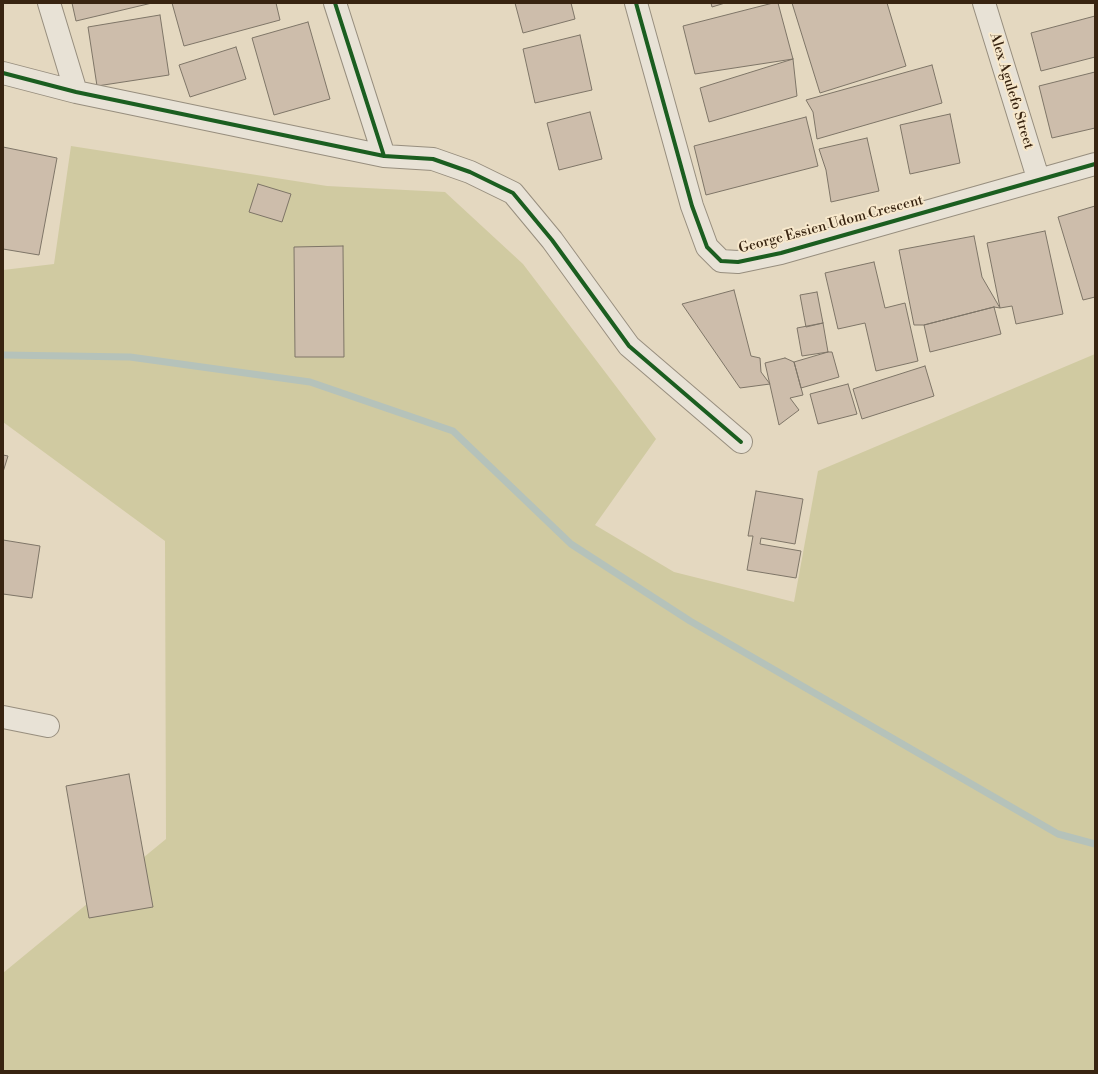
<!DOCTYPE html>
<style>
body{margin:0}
#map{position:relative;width:1098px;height:1074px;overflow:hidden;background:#e4d8c0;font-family:"Libre Bodoni",serif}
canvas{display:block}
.frame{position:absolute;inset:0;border:4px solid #382411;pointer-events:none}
</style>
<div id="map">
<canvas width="1098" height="1074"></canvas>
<div class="frame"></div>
</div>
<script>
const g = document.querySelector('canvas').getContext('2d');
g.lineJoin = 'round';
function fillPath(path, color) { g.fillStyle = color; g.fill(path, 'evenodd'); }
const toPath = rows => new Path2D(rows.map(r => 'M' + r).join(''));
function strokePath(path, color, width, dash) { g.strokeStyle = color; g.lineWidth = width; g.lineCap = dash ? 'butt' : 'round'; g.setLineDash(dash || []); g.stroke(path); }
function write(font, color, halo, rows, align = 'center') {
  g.font = font + ' "Libre Bodoni",serif'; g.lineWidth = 4; g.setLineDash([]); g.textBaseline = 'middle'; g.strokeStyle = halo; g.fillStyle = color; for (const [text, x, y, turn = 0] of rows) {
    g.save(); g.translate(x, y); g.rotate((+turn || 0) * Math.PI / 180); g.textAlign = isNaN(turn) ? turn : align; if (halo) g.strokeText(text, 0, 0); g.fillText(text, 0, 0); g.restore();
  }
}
fillPath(toPath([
 [71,146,327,186,445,192,523,264,656,439,595,525,674,572,794,602,818,471,1095,354,1095,1071,3,1071,3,973,166,839,165,541,3,422,3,270,54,264]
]), '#d0caa1');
strokePath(toPath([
 [3,355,130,357,310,382,453,431,571,544,690,621,1058,834,1095,844]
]), '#b5c2ba', 7);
const building = toPath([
 [72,3,152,3,76,21,72,3],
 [172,3,276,3,280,20,184,46,172,3],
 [515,3,571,3,575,19,523,33,515,3],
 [711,3,725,3,712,7,711,3],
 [773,3,778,3,793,59,695,74,683,26,773,3],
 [792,3,887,3,906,66,820,93,792,3],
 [160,15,169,75,97,86,88,27,160,15],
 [1095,16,1095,57,1041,71,1031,33,1095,16],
 [308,22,330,99,274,115,252,38,308,22],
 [580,35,592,90,535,103,523,49,580,35],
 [236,47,246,79,190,97,179,65,236,47],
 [793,59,797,96,709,122,700,88,793,59],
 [932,65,942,103,817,139,813,112,806,100,932,65],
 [1095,72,1095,128,1052,138,1039,86,1095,72],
 [590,112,602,159,559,170,547,123,590,112],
 [950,114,960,163,910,174,900,125,950,114],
 [806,117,818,166,706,195,694,146,806,117],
 [867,138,879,191,831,202,826,170,819,149,867,138],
 [3,147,57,158,39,255,3,249,3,147],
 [258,184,291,194,282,222,249,212,258,184],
 [1095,206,1095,297,1083,300,1058,217,1095,206],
 [1045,231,1063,314,1016,324,1012,306,1000,308,987,243,1045,231],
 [974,236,982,277,1000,308,994,307,924,325,914,325,899,250,974,236],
 [343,246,344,357,295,357,294,247,343,246],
 [874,262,885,308,905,303,918,361,876,371,865,323,838,329,825,273,874,262],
 [734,290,751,356,760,358,761,372,770,384,740,388,682,304,734,290],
 [817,292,823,323,806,327,800,295,817,292],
 [994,307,1001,334,930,352,924,325,994,307],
 [823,323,828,352,802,356,797,328,823,323],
 [828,352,832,352,839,377,801,388,794,362,828,352],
 [785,358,794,362,803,395,790,398,799,410,779,425,765,363,785,358],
 [925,366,934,396,862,419,853,389,925,366],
 [848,384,857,414,818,424,810,394,848,384],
 [3,455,8,456,3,472,3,455],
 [756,491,803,499,795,544,761,538,760,544,801,551,796,578,747,570,753,536,748,536,756,491],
 [3,540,40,546,32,598,3,594,3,540],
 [129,774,153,907,89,918,66,786,129,774]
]);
fillPath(building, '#cdbdab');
strokePath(building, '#7e7567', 1);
const minor = toPath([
 [49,3,76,92],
 [335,3,384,156,433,159,470,172,513,193,552,240,629,346,741,442],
 [636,3,692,206,707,247,721,261,738,262,781,253,1095,164],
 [984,3,1038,178],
 [3,73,76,92,384,156],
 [3,717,48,726]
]);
strokePath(minor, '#978e7e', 24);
strokePath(minor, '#e8e2d6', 22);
strokePath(toPath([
 [335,3,384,156,433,159,470,172,513,193,552,240,629,346,741,442],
 [636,3,692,206,707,247,721,261,738,262,781,253,1095,164],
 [3,73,76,92,384,156]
]), '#1b5e20', 4);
write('14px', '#382411', '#f7e8cc', [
 ["Alex Agulefo Street",1011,91,73],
 ["George Essien Udom Crescent",831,225,-15]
]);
</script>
